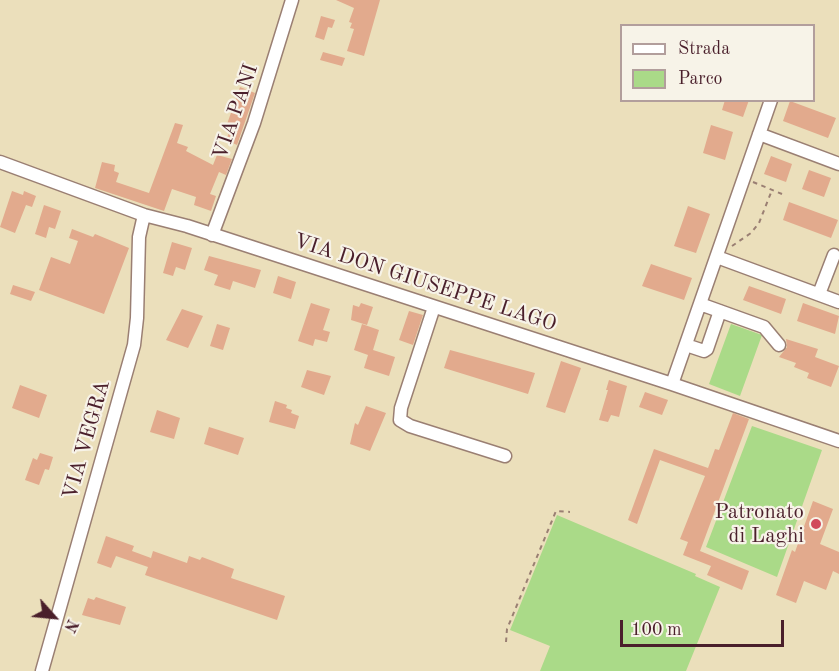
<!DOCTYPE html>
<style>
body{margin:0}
#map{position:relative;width:839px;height:671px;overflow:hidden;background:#ebdfbb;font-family:"Old Standard TT",serif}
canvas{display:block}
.legend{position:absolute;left:620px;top:24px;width:195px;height:78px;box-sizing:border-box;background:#f7f3e8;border:2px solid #b29e9c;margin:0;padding:8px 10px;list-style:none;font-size:18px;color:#4a1f2b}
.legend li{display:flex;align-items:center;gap:12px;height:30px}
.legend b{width:30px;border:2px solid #b29e9c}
.north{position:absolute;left:24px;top:587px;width:60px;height:60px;-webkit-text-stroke:4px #f7f3e8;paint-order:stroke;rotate:117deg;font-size:16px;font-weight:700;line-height:24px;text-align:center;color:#4a1f2b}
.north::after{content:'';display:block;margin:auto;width:21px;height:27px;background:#4a1f2b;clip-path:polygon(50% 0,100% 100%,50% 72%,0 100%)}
.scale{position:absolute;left:620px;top:620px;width:164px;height:27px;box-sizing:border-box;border:3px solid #4a1f2b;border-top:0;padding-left:8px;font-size:18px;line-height:21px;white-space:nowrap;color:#4a1f2b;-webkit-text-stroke:4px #f7f3e8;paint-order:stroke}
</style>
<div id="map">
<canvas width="839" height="671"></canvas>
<ul class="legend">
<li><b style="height:8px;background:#fff"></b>Strada</li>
<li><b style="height:16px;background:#aada88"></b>Parco</li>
</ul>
<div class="north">N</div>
<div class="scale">100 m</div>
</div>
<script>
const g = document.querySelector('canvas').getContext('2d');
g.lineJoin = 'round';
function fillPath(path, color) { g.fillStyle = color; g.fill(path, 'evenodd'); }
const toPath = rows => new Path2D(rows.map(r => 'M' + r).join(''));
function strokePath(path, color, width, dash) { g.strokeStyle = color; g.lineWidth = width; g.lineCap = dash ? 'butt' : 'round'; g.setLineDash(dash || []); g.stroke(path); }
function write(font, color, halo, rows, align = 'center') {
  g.font = font + ' "Old Standard TT",serif'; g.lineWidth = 4.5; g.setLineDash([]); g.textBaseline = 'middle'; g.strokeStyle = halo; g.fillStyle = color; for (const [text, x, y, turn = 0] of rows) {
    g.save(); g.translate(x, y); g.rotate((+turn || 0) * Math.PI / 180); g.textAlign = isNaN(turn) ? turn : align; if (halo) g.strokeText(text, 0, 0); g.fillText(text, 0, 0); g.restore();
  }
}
fillPath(toPath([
 [731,324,762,335,740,396,709,384],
 [752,426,822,450,777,577,706,547],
 [557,515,696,574,695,576,720,587,686,671,540,671,550,646,510,630]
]), '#aada88');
fillPath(toPath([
 [336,0,380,0,364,56,347,51,354,29,350,28,352,23,349,22,354,8],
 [321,16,335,20,332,28,328,27,324,40,315,37],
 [323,52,345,58,342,66,320,60],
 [240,87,255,93,237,145,226,140,231,128,226,127],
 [725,100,749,100,743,117,722,110],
 [790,101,836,118,828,138,783,121],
 [175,123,183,125,177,143,188,147,186,151,213,165,217,155,232,159,226,175,219,172,210,194,216,196,211,211,194,205,196,197,172,189,164,211,95,188,102,162,115,165,114,171,119,173,116,182,149,193],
 [711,125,733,132,725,160,703,153],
 [771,156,792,164,786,182,764,174],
 [809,170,831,178,824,197,802,189],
 [12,191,23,195,24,191,36,196,32,207,26,205,15,233,0,227],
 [789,202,838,220,831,238,783,220],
 [44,205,61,211,55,229,49,227,46,238,35,234],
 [688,206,710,214,696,253,674,246],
 [72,229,93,237,95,234,129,248,104,314,39,290,51,257,70,264,78,241,69,238],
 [172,242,192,248,185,270,176,267,173,276,163,273],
 [209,256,261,270,255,288,233,281,230,290,214,285,218,275,204,270],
 [651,264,692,278,684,300,642,286],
 [278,276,296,282,291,299,273,293],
 [13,285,35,292,31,301,10,294],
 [749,286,786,299,781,314,743,300],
 [311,303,330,309,323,330,330,332,327,342,315,339,313,346,298,341],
 [361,303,373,307,367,325,351,320,353,305,359,307],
 [803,303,839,316,835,334,797,321],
 [182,309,203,316,188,348,166,340],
 [409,311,423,315,413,345,399,340],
 [217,324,230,328,223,350,210,346],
 [362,324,379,330,373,350,395,357,389,376,364,368,368,355,354,350],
 [786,339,818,349,815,357,839,366,831,387,807,378,809,373,794,367,796,363,779,357,787,347],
 [450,350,535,373,528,394,444,368],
 [561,361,581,368,565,413,546,407],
 [307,370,331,376,324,395,301,387],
 [609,380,627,386,619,417,611,415,608,422,599,420,608,390,606,390],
 [20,385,47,395,39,418,12,408],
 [645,392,668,400,662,415,639,407],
 [275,401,287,405,286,408,292,410,291,413,299,416,295,429,269,422],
 [366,406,386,413,370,451,350,444,355,423,358,425],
 [157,410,180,418,174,439,150,432],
 [733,413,749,419,700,551,749,571,742,590,707,575,711,566,683,555,688,542,680,539,705,476,660,460,637,524,628,520,654,449,708,468,715,449,719,450],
 [209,427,244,438,238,455,204,444],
 [40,453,53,457,49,470,45,469,39,485,25,480,33,458,37,460],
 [813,501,833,509,820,544,839,552,839,574,833,571,826,590,804,581,796,603,776,595,792,550,795,552],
 [106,536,134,546,132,551,151,558,153,551,187,563,189,556,200,560,202,557,234,569,231,578,285,596,277,620,145,575,148,567,116,556,111,568,97,563],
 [96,597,126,607,120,625,82,615,88,598,94,600]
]), '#e2aa8d');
const minor = toPath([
 [759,134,839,164],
 [0,162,144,215,187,226,672,384,839,441],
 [212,235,254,123,292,0],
 [717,257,839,302],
 [819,294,834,255],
 [700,304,764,327,779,345],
 [434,307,401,408,400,420,410,426,505,456],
 [686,345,704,351,707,349,720,311],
 [672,384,771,100],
 [42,671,134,345,137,318,139,237,144,215]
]);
strokePath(minor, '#9a7f73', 15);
strokePath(toPath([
 [753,182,782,194],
 [732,246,751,233,759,223,772,190],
 [506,642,507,629,556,511,570,512]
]), '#9a7f73', 2, [4.5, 4.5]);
strokePath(minor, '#fff', 12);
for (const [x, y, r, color] of [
 [816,524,6,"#d1495b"]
]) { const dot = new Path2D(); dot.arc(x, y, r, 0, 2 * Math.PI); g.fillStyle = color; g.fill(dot); strokePath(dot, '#f7f3e8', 2); }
write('21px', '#4a1f2b', '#f7f3e8', [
 ["VIA PANI",236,112,-71],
 ["VIA DON GIUSEPPE LAGO",425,283,18],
 ["VIA VEGRA",87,440,-74]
]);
write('21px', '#4a1f2b', '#f7f3e8', [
 ["Patronato",804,512],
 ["di Laghi",804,536]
], 'right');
</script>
